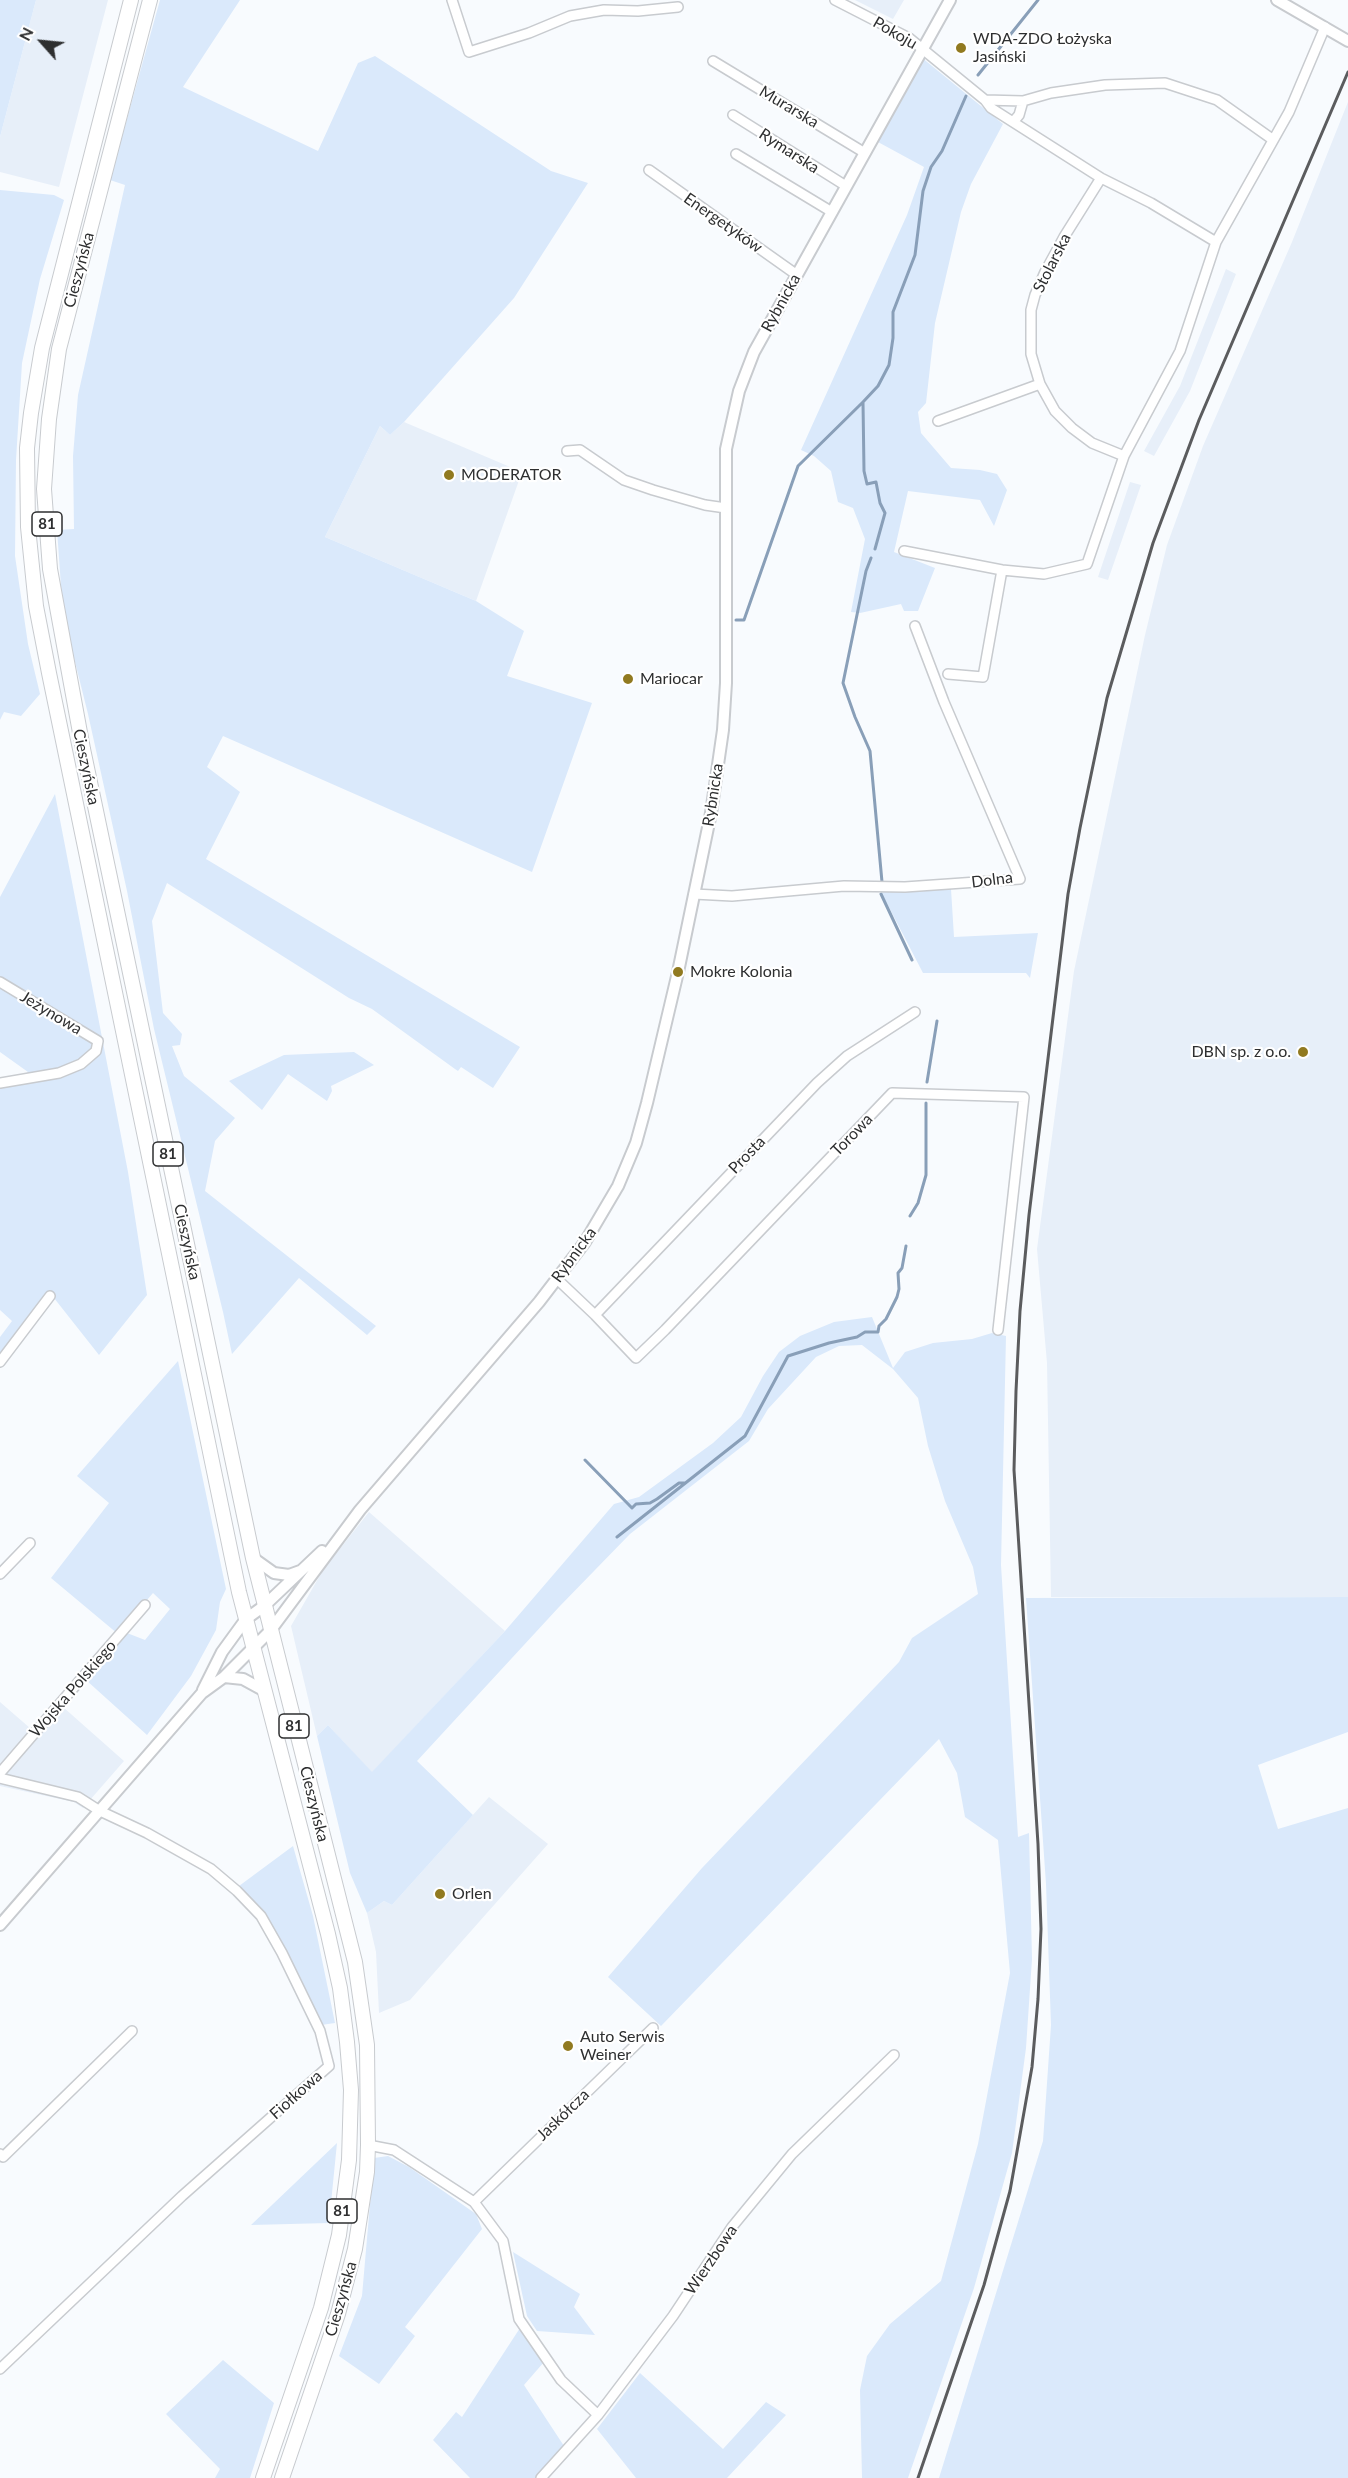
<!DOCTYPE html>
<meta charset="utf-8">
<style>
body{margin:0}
#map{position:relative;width:1348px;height:2478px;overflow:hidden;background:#f8fbfe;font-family:Lato,sans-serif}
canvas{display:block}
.north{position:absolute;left:12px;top:12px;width:60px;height:60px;-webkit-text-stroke:4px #fff;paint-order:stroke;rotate:297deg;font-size:16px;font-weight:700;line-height:24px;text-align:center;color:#2e2f30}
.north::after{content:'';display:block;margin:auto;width:21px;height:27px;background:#2e2f30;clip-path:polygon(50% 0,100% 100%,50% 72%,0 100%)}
</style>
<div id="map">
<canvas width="1348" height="2478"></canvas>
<div class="north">N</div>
</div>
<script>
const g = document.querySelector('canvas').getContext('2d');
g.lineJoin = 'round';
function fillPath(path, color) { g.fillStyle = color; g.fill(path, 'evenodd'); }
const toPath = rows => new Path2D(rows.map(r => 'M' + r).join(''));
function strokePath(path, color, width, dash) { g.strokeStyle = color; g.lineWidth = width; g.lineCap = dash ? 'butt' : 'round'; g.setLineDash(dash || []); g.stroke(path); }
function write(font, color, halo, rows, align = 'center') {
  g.font = font + ' Lato,sans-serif'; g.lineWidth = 4.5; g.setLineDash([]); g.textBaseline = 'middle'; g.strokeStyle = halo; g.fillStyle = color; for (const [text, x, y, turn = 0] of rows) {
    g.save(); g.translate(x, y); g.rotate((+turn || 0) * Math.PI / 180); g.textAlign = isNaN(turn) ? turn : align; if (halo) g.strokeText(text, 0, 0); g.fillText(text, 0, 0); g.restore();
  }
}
fillPath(toPath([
 [36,0,108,0,59,187,0,172,0,137],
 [855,0,904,0,893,19],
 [1348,102,1348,1597,1051,1597,1047,1363,1037,1249,1074,971,1145,635,1167,545,1203,446,1292,242],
 [1226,269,1236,274,1190,391,1154,456,1144,451,1180,386],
 [404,422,522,472,476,601,325,537,380,426,390,435],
 [1130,482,1141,485,1108,580,1098,577],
 [369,1512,505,1631,372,1773,328,1725,317,1736,291,1626,323,1570],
 [0,1702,38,1735,63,1707,124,1761,83,1808,74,1802,0,1786],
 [489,1797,548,1844,410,2000,379,2013,376,1952,367,1913,384,1901,392,1905]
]), '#e7eff9');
fillPath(toPath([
 [0,0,36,0,0,137],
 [160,0,240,0,183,87,318,151,358,63,375,56,551,171,588,183,514,298,404,422,390,435,380,426,325,537,476,601,524,631,507,676,592,703,532,872,223,736,207,767,240,792,206,859,520,1047,493,1088,461,1067,458,1071,455,1069,372,1009,349,998,167,883,152,921,163,1013,182,1034,180,1045,172,1046,184,1076,235,1118,215,1141,205,1191,376,1326,367,1335,299,1278,232,1354,223,1312,154,1029,127,891,88,714,63,614,57,530,74,529,73,456,78,395,125,185,110,180],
 [921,57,1003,124,971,184,961,212,935,323,926,403,918,412,921,433,951,468,980,470,997,474,1007,490,994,526,980,500,908,491,894,552,935,568,918,611,904,611,901,604,860,613,851,612,865,539,853,508,838,502,831,471,814,456,801,450,907,215,924,167,878,142],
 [0,190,54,195,64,200,40,279,22,363,16,460,15,556,28,644,40,694,21,716,4,712,0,720],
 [55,794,128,1172,147,1295,99,1355,54,1298,0,1367,0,1337,12,1321,0,1310,0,1088,28,1072,0,1052,0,897],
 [951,889,954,937,1038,933,1030,978,1026,973,923,973,880,890],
 [354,1052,374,1065,331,1086,332,1091,327,1101,288,1074,262,1110,229,1081,284,1055],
 [872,1317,893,1368,905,1352,933,1343,972,1339,992,1333,1006,1336,1001,1565,1018,1837,1029,1833,1032,1959,1026,2048,1012,2153,974,2288,908,2478,862,2478,860,2390,867,2356,890,2324,941,2281,978,2144,1010,1973,998,1840,965,1817,957,1773,939,1739,661,2026,608,1977,702,1868,899,1662,912,1638,978,1594,973,1567,945,1501,928,1446,918,1398,893,1369,862,1345,839,1346,816,1357,768,1409,749,1441,630,1534,559,1607,417,1761,473,1815,392,1905,384,1901,367,1913,350,1873,317,1736,328,1725,372,1772,505,1631,614,1504,639,1497,713,1443,741,1417,763,1376,779,1352,800,1336,834,1322],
 [178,1361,226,1589,220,1602,216,1630,191,1676,147,1735,86,1680,127,1633,145,1640,170,1609,153,1593,118,1634,51,1578,109,1503,77,1476],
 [1348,1597,1348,1732,1258,1765,1278,1829,1348,1808,1348,2478,939,2478,1043,2141,1051,2025,1046,1884,1026,1598],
 [293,1846,313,1916,335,2023,321,2025,271,1925,239,1886],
 [337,2143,329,2223,251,2225],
 [388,2156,409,2167,476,2214,482,2229,405,2327,415,2336,379,2384,339,2356,362,2296,374,2158],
 [513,2252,580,2294,574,2307,595,2335,537,2331,527,2316],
 [520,2328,544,2362,524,2385,564,2446,535,2478,470,2478,433,2440,456,2412,462,2417],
 [223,2360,274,2403,250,2478,215,2478,220,2469,166,2414],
 [640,2373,723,2449,766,2402,786,2415,727,2478,636,2478,597,2429]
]), '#dae9fb');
strokePath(toPath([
 [978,75,1038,0],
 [863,402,864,471,867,484,876,482,880,503,885,513,875,549],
 [871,558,866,571,843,683,855,717,870,751,882,882],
 [736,620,744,620,798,466,863,402,878,386,889,365,893,338,893,312,915,255,923,191,931,167,942,151,966,96],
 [881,894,912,960],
 [927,1082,937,1021],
 [910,1216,918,1203,926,1175,926,1103],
 [585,1460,632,1508,636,1504,650,1503,657,1499,679,1483,685,1483],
 [617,1537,745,1436,788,1356,829,1343,857,1337,865,1332,878,1332,879,1326,886,1319,897,1297,899,1289,898,1273,902,1268,906,1246]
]), '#899fb8', 3);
const minor = toPath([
 [452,0,469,52,529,33,570,16,604,10,638,11,678,7],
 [835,0,909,38,985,100,991,108,1101,178,1151,203,1216,242,1180,351,1124,456,1092,443,1072,428,1055,411,1040,384,1031,354,1031,310,1035,295,1045,272,1064,237,1101,178],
 [713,61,865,153],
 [985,100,1023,101,1051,93,1105,85,1165,83,1217,100,1272,139],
 [733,115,846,186],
 [1013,122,1019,115,1023,101],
 [736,154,832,212],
 [649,170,797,275],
 [1216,242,1289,112,1325,27],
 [938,421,1040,384],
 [567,451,580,450,624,480,653,490,705,505,726,508],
 [904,551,1002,570,1044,574,1087,564,1124,456],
 [948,674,983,677,1002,570],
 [694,894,732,896,844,886,905,887,1020,879,944,702,915,626],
 [0,982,98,1041,96,1051,81,1064,59,1073,0,1083],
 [557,1279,595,1315,636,1358,665,1330,892,1093,1024,1097,998,1330],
 [595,1315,817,1083,847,1056,915,1012],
 [0,1362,50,1296],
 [0,1574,30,1543],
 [0,1773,145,1605],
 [0,1778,78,1797,100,1811,147,1833,211,1869,237,1891,261,1916,282,1953,320,2031,329,2066,182,2196,0,2369],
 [368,2145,394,2150,474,2202,503,2241,519,2319,561,2380,598,2415],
 [0,2154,3,2157,132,2031],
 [474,2202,653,2028],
 [541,2478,598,2415,673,2316,732,2227,792,2154,894,2055]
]);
const tertiary = toPath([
 [1277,0,1348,41],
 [253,1558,274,1573,289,1575,300,1571],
 [224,1677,243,1679,265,1691],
 [203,1690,222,1652,246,1619,264,1606,322,1551],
 [0,1925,202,1693,224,1677,270,1631,360,1510,539,1302,585,1242,618,1186,636,1143,647,1103,678,972,711,813,723,730,726,683,726,449,739,391,754,352,950,0]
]);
const primary = toPath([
 [131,0,42,348,31,413,27,448,28,527,36,606,49,673,239,1592,328,1934,340,1988,347,2042,351,2090,349,2160,339,2235,321,2308,263,2478],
 [150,0,59,349,49,419,44,489,50,569,83,749,253,1558,355,1962,367,2045,368,2145,367,2172,355,2249,338,2314,282,2478]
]);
strokePath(minor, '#c8cbcf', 12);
strokePath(tertiary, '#c8cbcf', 14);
strokePath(primary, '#c8cbcf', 16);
strokePath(minor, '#fff', 9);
strokePath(tertiary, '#fff', 10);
strokePath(primary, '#fff', 14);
strokePath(toPath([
 [918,2478,984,2285,1010,2191,1032,2067,1038,1999,1041,1929,1038,1844,1014,1470,1016,1391,1020,1311,1029,1215,1068,894,1080,828,1107,698,1153,543,1199,420,1348,72]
]), '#5b5c5e', 3);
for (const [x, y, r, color] of [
 [961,48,6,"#917a20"],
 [449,475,6,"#917a20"],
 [628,679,6,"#917a20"],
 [678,972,6,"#917a20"],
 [1303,1052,6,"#917a20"],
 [440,1894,6,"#917a20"],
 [568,2046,6,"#917a20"]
]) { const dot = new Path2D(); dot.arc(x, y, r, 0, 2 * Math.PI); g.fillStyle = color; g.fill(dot); strokePath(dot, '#fff', 2); }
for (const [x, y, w] of [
 [47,524,30],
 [168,1154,30],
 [294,1726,30],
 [342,2211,30]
]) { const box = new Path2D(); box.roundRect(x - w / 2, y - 12, w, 24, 4.5); g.fillStyle = '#fff'; g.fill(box); strokePath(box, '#2e2f30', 1.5); }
write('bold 15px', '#2e2f30', null, [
 ["81",47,524],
 ["81",168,1154],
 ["81",294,1726],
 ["81",342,2211]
]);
write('16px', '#2e2f30', '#fff', [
 ["Pokoju",895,33,30],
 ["Murarska",789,107,31],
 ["Rymarska",789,151,33],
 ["Energetyków",723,223,35],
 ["Stolarska",1052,263,-63],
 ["Cieszyńska",79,270,-75],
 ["Rybnicka",781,303,-61],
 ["Cieszyńska",86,767,78],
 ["Rybnicka",713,795,-81],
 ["Dolna",992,880,-7],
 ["Jeżynowa",51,1013,31],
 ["Torowa",852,1135,-46],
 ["Prosta",747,1155,-46],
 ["Cieszyńska",187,1242,78],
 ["Rybnicka",574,1255,-54],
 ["Wojska Polskiego",73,1689,-49],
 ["Cieszyńska",314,1804,76],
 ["Fiołkowa",296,2095,-42],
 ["Jaskółcza",563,2115,-44],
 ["Wierzbowa",711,2260,-56],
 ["Cieszyńska",341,2299,-74]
]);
write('16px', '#2e2f30', '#fff', [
 ["WDA-ZDO Łożyska",973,39],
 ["Jasiński",973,57],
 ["MODERATOR",461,475],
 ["Mariocar",640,679],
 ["Mokre Kolonia",690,972],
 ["DBN sp. z o.o.",1291,1052,"right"],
 ["Orlen",452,1894],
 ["Auto Serwis",580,2037],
 ["Weiner",580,2055]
], 'left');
</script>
